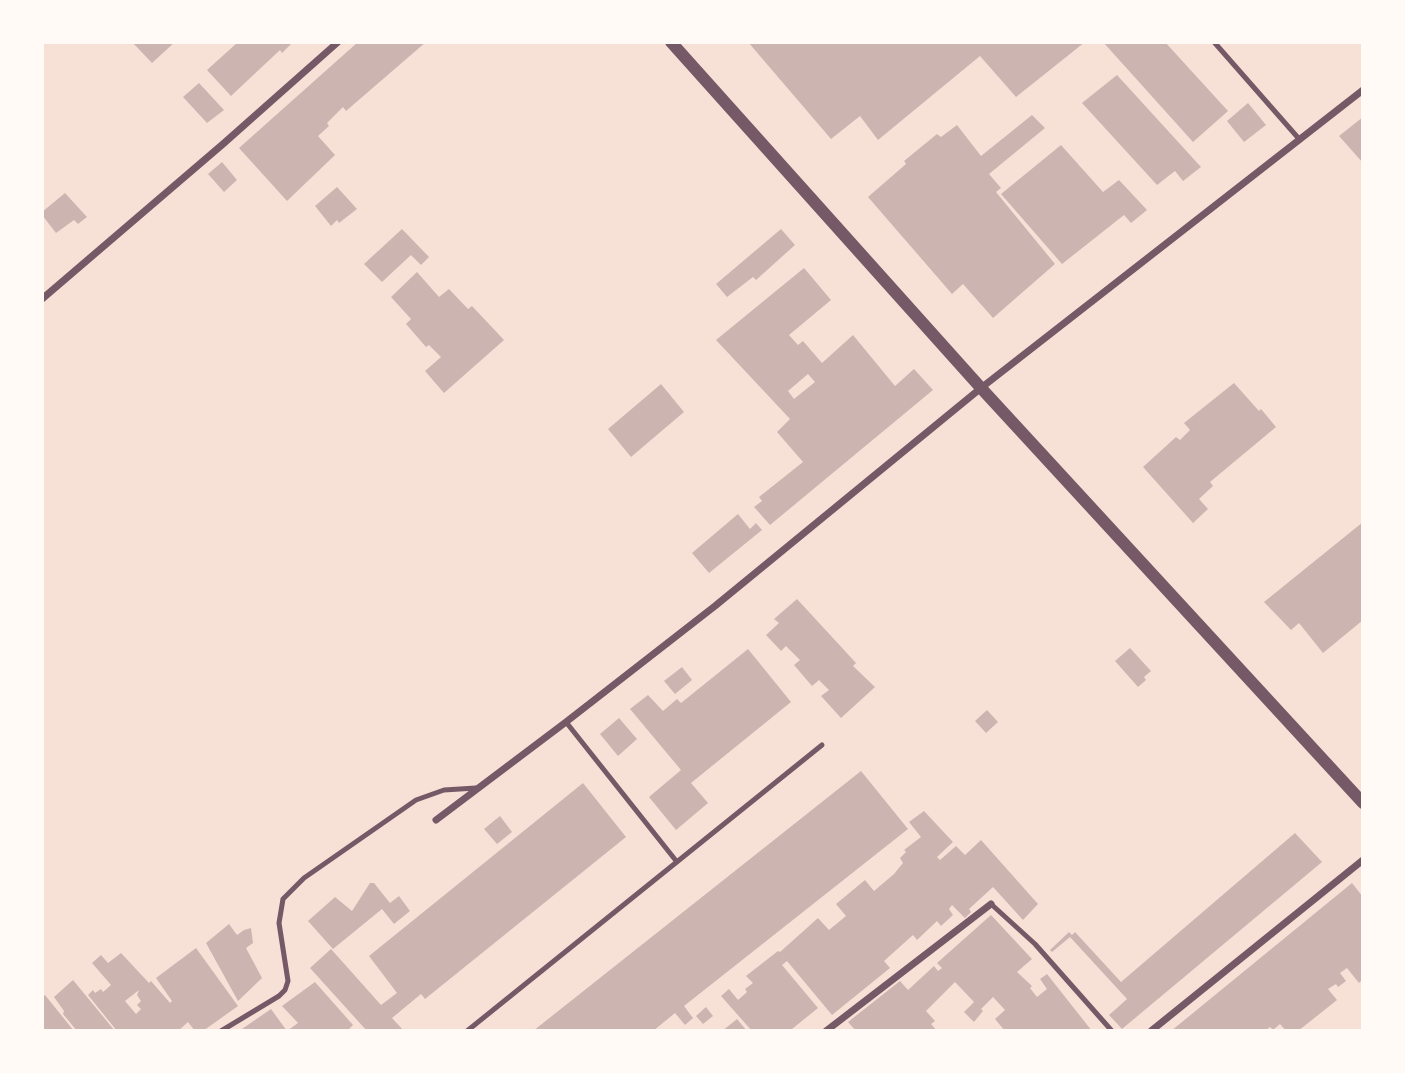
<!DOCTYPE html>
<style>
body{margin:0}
#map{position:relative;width:1405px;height:1073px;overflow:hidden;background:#f7e1d7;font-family:Raleway,sans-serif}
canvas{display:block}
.frame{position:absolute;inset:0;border:44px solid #fffaf5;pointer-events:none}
</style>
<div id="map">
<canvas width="1405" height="1073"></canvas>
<div class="frame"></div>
</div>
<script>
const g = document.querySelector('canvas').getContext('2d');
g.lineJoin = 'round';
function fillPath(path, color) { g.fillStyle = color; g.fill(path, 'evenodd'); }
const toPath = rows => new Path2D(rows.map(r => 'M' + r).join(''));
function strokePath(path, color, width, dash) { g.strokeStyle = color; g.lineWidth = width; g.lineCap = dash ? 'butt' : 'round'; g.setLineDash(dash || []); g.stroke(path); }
fillPath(toPath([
 [132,42,175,42,152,63],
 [238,42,293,42,282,53,280,50,231,96,207,70],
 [358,42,426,42,346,111,343,107,327,123,329,126,318,136,335,155,287,201,239,148],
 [748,42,1085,42,1016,97,980,56,878,140,860,116,831,139],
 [1103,42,1165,42,1228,111,1193,142],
 [1117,75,1201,167,1183,181,1175,171,1157,185,1082,103],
 [199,83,224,110,207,123,183,97],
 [1248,103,1266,125,1244,142,1227,121],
 [1032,115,1045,128,989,174,1001,188,996,192,1055,264,993,318,963,284,952,294,868,197,906,164,904,161,937,134,941,137,957,125,981,156],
 [1363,117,1363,163,1339,136],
 [1061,145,1103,192,1119,180,1147,210,1131,223,1124,215,1062,264,1001,194],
 [222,162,237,180,224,192,208,174],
 [337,187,357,209,339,223,337,220,331,226,315,206],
 [65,193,87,217,78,224,74,220,56,233,42,215,42,212],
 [402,229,429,257,421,265,411,255,382,282,364,264],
 [781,229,795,245,756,280,753,277,727,297,716,284],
 [804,268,831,300,789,335,798,345,803,341,822,363,853,335,895,386,914,369,933,390,770,525,754,507,762,501,759,497,803,462,777,432,790,419,716,340],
 [808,374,815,382,794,399,788,391],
 [417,272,439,297,449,289,468,309,472,306,504,340,444,393,425,371,441,357,429,345,426,347,406,324,411,319,391,297],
 [1234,383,1259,411,1261,409,1276,427,1210,482,1213,486,1199,499,1208,509,1193,523,1143,467,1176,437,1180,440,1190,430,1184,423],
 [661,384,684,412,631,457,608,429],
 [738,514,750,529,756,523,762,530,709,573,692,553],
 [1363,522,1363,620,1323,653,1299,623,1291,630,1264,602],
 [797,599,856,663,853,666,875,687,841,718,821,696,829,690,819,680,812,686,794,665,800,660,786,646,781,651,766,635,779,623,774,619],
 [1130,648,1151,671,1144,677,1146,680,1138,687,1115,661],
 [748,649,791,702,691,783,708,803,676,830,649,797,681,770,630,709,648,695,663,711,677,699,681,703],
 [682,667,692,680,675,694,664,681],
 [987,710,998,722,986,733,975,721],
 [619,718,637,739,618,756,600,734],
 [861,771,908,829,684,1006,693,1018,685,1025,675,1013,653,1031,533,1031],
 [583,783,626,837,425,999,421,994,392,1018,404,1031,367,1031,310,968,331,949,381,1005,397,993,369,956],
 [924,811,953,842,937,857,940,860,956,846,965,855,981,840,1038,904,1023,920,993,887,969,909,971,912,965,918,952,905,949,909,953,915,941,926,937,921,917,940,913,935,884,961,890,968,832,1015,787,961,782,965,818,1008,792,1029,793,1031,752,1031,721,996,729,989,738,1000,747,992,745,989,753,983,746,976,778,951,780,952,818,918,829,930,846,916,836,904,865,880,874,891,894,874,903,863,900,858,906,852,904,850,921,837,909,822],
 [500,816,512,832,497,844,484,829],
 [1295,833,1322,862,1122,1029,1109,1015,1127,999,1070,937,1052,952,1050,950,1069,932,1072,935,1075,932,1121,982],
 [370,883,374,883,390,903,399,896,410,911,394,924,382,909,333,949,308,921,335,897,352,911],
 [1352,883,1363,897,1363,979,1359,983,1347,968,1340,973,1346,981,1338,987,1336,984,1328,989,1337,1000,1298,1031,1286,1031,1280,1024,1273,1030,1270,1027,1265,1031,1171,1031],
 [991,915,1032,959,1017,972,1032,986,1030,988,1037,997,1047,989,1040,979,1047,974,1092,1031,1005,1031,995,1019,1005,1010,993,997,981,1009,983,1011,974,1022,964,1012,974,1002,955,982,926,1011,935,1021,931,1024,937,1031,856,1031,848,1022,900,981,908,990,934,966,938,971,942,968,937,963],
 [229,924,237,935,244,930,251,928,253,943,246,948,262,978,238,1001,206,943],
 [196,948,238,1006,203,1031,195,1031,188,1022,178,1031,117,1031,88,995,93,990,95,993,101,989,103,992,111,985,92,963,101,955,108,963,121,953,149,983,151,981,170,1003,172,1001,156,978],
 [139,990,137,995,141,1001,137,1005,141,1009,136,1014,125,1001],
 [73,980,115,1031,77,1031,63,1014,64,1011,54,997],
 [315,982,353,1025,347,1031,239,1031,271,1009,287,1031,298,1023,282,1006],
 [45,995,74,1031,42,1031,42,997],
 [706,1007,713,1016,703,1024,696,1016],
 [737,1019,747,1031,722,1031]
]), '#ccb4b1');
strokePath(toPath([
 [1214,42,1300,140],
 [566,722,677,862],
 [991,904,1035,944,1112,1031],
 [221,1031,279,996,285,990,288,981,279,923,283,899,304,878,416,800,444,790,476,788],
 [467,1031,822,745]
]), '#755966', 5);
strokePath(toPath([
 [42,299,223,144,338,42],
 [436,820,566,722,715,606,981,388,1363,90],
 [826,1031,991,904],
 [1151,1031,1363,860]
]), '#755966', 7);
strokePath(toPath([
 [671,42,981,388,1363,803]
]), '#755966', 12);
</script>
